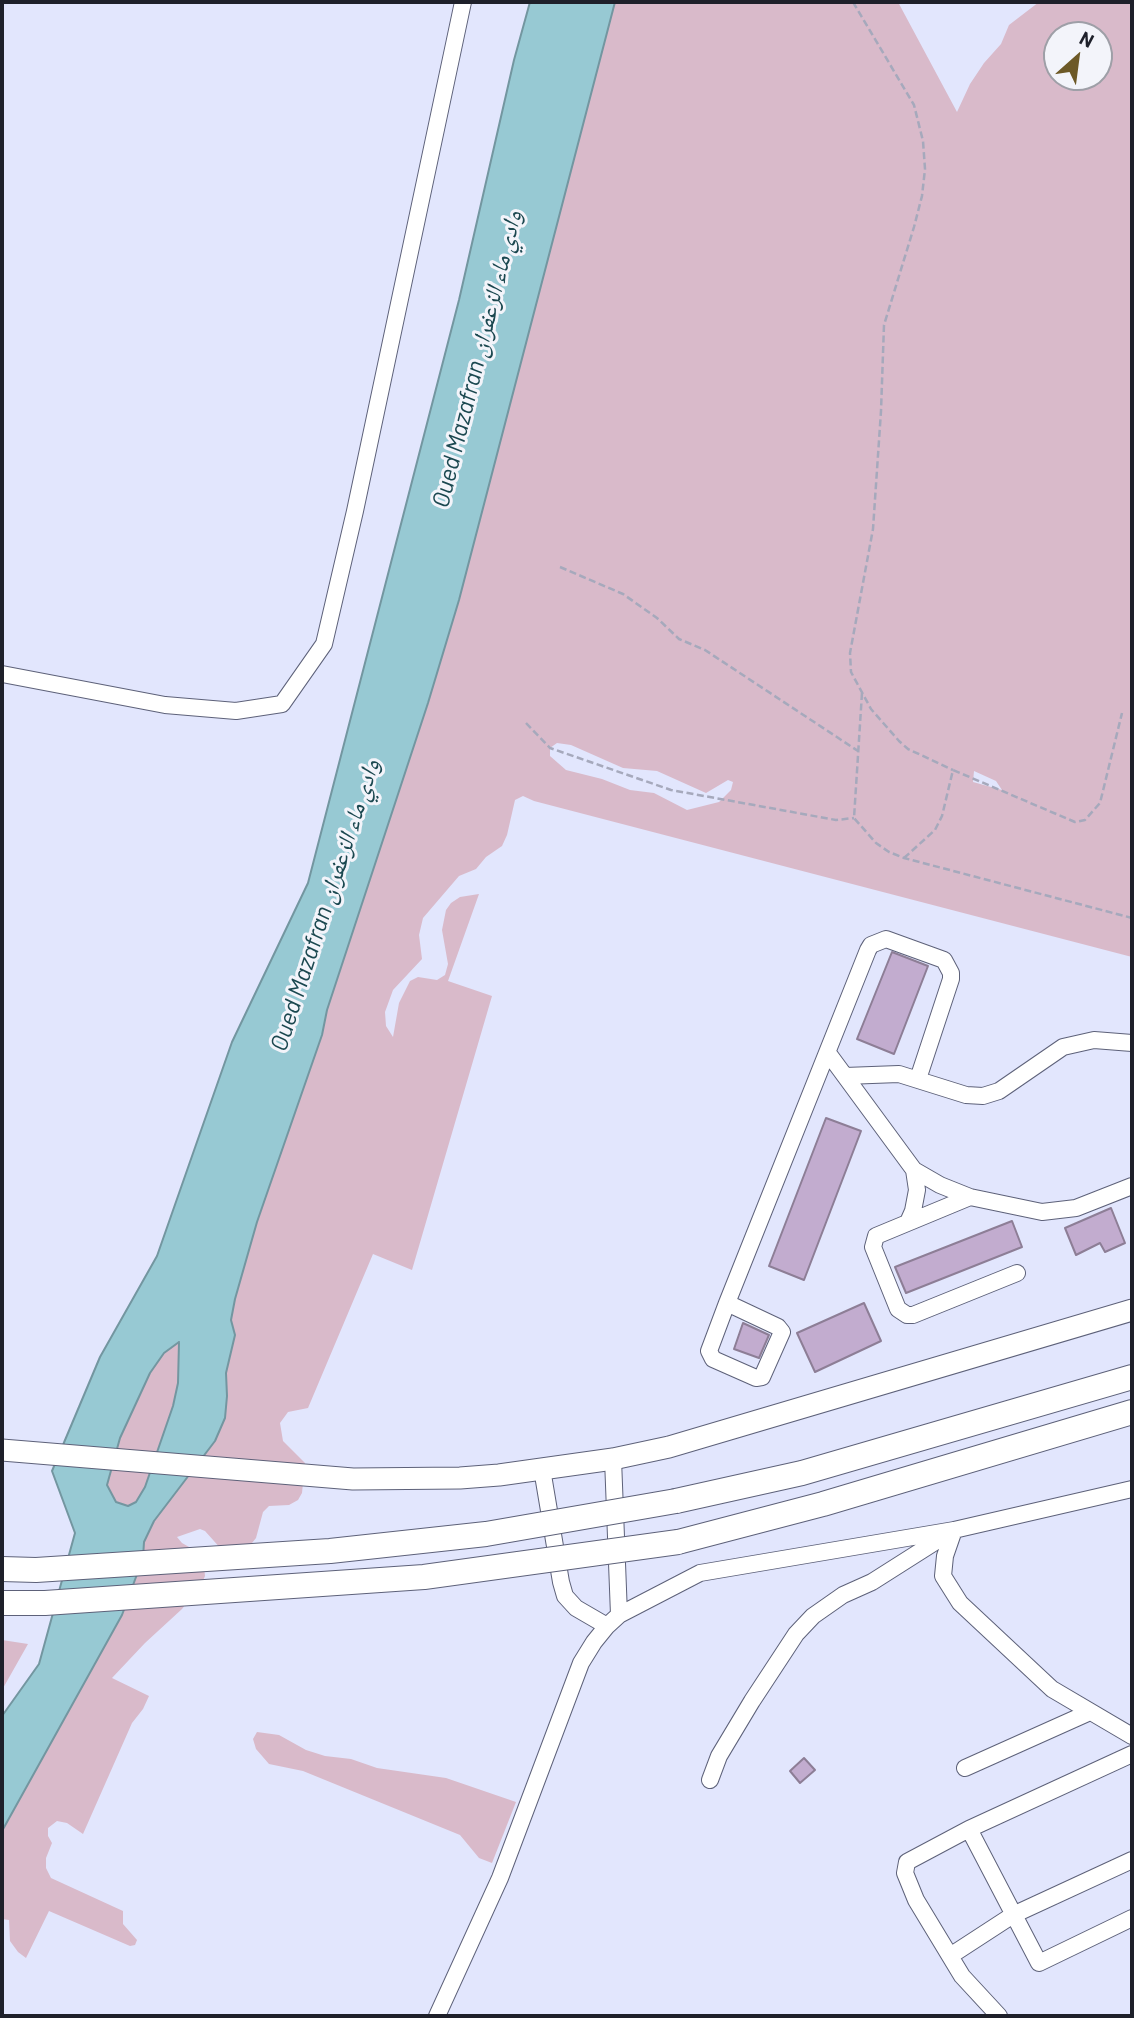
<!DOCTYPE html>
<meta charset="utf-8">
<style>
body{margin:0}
#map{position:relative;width:1134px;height:2018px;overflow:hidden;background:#e2e6fd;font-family:Barlow,sans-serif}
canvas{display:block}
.frame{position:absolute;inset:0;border:4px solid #1e202a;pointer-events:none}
.north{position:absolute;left:1043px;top:21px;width:70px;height:70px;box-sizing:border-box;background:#f3f4fa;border:2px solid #9e9fa7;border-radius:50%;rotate:28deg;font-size:19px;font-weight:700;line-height:28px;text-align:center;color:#1e202a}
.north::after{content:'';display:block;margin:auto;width:24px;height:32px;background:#6d5927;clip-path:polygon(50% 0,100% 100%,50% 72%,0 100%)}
</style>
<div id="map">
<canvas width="1134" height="2018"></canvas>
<div class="frame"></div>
<div class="north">N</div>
</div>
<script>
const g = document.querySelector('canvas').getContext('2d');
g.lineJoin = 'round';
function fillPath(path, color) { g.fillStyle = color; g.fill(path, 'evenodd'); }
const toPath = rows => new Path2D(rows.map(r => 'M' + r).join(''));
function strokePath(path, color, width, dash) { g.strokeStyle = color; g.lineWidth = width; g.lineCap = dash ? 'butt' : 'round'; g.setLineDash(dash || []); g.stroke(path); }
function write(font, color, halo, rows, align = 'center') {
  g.font = font + ' Barlow,"Noto Naskh Arabic",sans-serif'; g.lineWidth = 6; g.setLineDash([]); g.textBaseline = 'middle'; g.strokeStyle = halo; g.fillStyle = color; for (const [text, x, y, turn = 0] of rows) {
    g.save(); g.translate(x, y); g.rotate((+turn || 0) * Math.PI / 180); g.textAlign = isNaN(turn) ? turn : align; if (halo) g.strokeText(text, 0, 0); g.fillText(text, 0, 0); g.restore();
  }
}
fillPath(toPath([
 [615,2,898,2,957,112,970,84,984,63,1001,44,1009,25,1039,2,1132,2,1132,957,534,801,523,796,515,800,507,835,502,846,486,857,476,869,459,876,423,918,419,935,422,959,393,990,385,1012,386,1026,393,1037,399,1003,410,981,418,977,437,980,445,975,448,964,442,930,446,910,451,903,460,897,479,894,448,981,492,996,412,1270,373,1254,308,1408,288,1412,280,1423,283,1441,305,1463,302,1493,298,1500,289,1505,269,1506,263,1512,256,1538,248,1548,222,1550,205,1531,200,1529,177,1537,182,1543,198,1552,204,1566,205,1576,202,1583,182,1609,145,1643,112,1678,149,1696,143,1709,132,1723,83,1834,67,1823,57,1821,48,1828,48,1836,52,1843,46,1858,46,1868,51,1878,123,1911,123,1924,137,1940,135,1945,130,1946,49,1911,26,1958,18,1952,10,1941,9,1920,2,1919,2,1831,122,1615,143,1558,144,1542,154,1521,215,1441,227,1396,226,1373,235,1335,231,1320,235,1299,257,1222,322,1035,327,1010,428,704,459,600],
 [1057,35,1099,35,1099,77,1057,77],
 [557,743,571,745,623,768,657,771,706,793,728,780,733,782,731,790,719,802,687,810,654,793,630,790,602,779,566,770,550,756,550,748],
 [974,771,996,781,1002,790,973,782],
 [179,1342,178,1383,173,1406,145,1487,136,1502,128,1506,116,1502,107,1485,120,1438,150,1373,164,1353],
 [2,1640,28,1644,2,1690],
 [257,1732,279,1735,306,1750,325,1756,351,1759,377,1768,446,1778,516,1802,492,1863,479,1858,460,1835,303,1771,269,1764,256,1749,253,1739]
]), '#d9baca');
const water = toPath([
 [530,2,615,2,459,600,428,703,327,1010,322,1035,257,1222,235,1299,231,1320,235,1335,226,1373,227,1396,225,1418,215,1441,154,1521,144,1542,143,1558,122,1615,2,1831,2,1716,39,1664,75,1533,52,1471,100,1357,157,1256,232,1042,308,883,459,300,514,60,530,2],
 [179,1342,178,1383,173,1406,145,1487,136,1502,128,1506,116,1502,107,1485,120,1438,150,1373,164,1353,179,1342]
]);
fillPath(water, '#97c9d3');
strokePath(water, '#7396a0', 2);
const building = toPath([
 [892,952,928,966,894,1054,857,1039,892,952],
 [826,1118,861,1131,804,1280,769,1266,826,1118],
 [1111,1208,1125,1243,1105,1252,1100,1243,1076,1255,1065,1228,1111,1208],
 [1012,1221,1022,1247,906,1293,895,1267,1012,1221],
 [864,1303,881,1341,815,1372,797,1333,864,1303],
 [743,1323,769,1335,759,1358,734,1349,743,1323],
 [804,1758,815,1770,800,1783,790,1771,804,1758]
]);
fillPath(building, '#c2accf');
strokePath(building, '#8d7e96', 2);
const minor = toPath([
 [2,674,165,705,236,711,282,704,324,644,355,511,463,2],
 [828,1053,914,1170,940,1185,970,1197,1042,1212,1076,1208,1132,1186],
 [845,1076,899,1074,966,1095,983,1096,999,1091,1063,1047,1094,1040,1132,1043],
 [970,1197,876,1236,873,1247,898,1309,907,1315,913,1315,1017,1273],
 [909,1220,913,1211,917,1190,914,1170],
 [727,1303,778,1327,782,1332,762,1377,756,1378,713,1359,709,1351,727,1303,868,950,871,945,886,939,944,960,951,973,951,979,918,1079],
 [613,1459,619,1615],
 [542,1469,561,1582,565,1596,576,1608,607,1626],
 [1132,1489,954,1530,945,1556,943,1576,960,1603,1052,1689,1132,1736],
 [1132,1754,969,1829,1039,1963,1132,1918],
 [965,1768,1090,1712],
 [710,1780,719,1756,752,1701,796,1634,813,1616,843,1595,872,1582,946,1535],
 [969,1829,907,1862,905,1873,916,1900,962,1976,999,2016],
 [950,1956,1013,1915,1132,1860],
 [437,2016,500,1878,581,1663,594,1642,607,1626,619,1615,700,1573,954,1530]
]);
const major = toPath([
 [2,1450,353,1479,460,1478,499,1475,613,1459,669,1447,1132,1310]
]);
const highway = toPath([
 [676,1501,802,1473,1132,1377],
 [678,1542,823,1504,1132,1412]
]);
strokePath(minor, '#5d6179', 18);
strokePath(major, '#5d6179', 23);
strokePath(highway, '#5d6179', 26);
strokePath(toPath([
 [853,2,914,105,923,141,925,169,922,196,914,227,884,325,881,411,873,529,850,653,851,672,871,709,899,741,908,749,953,770],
 [560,567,623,594,657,618,679,639,705,650,858,751],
 [862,693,854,818,876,843,889,852,904,858,1132,918],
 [526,723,550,748,671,790,836,820,854,818],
 [904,858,935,830,942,816,953,770,1075,822,1085,820,1100,803,1122,713]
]), '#a6a9bc', 2.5, [7, 3.5]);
strokePath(minor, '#fff', 16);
strokePath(major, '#fff', 21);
strokePath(highway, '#fff', 24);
const highwayBridge = toPath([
 [2,1569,36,1570,330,1551,486,1534,676,1501],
 [2,1603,45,1603,424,1577,678,1542]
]);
strokePath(highwayBridge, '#5d6179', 26, []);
strokePath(highwayBridge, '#fff', 24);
write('italic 24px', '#1b4850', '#f3f4fa', [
 ["Oued Mazafran وادي ماء الزعفران",477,359,-76],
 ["Oued Mazafran وادي ماء الزعفران",325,905,-72]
]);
</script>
